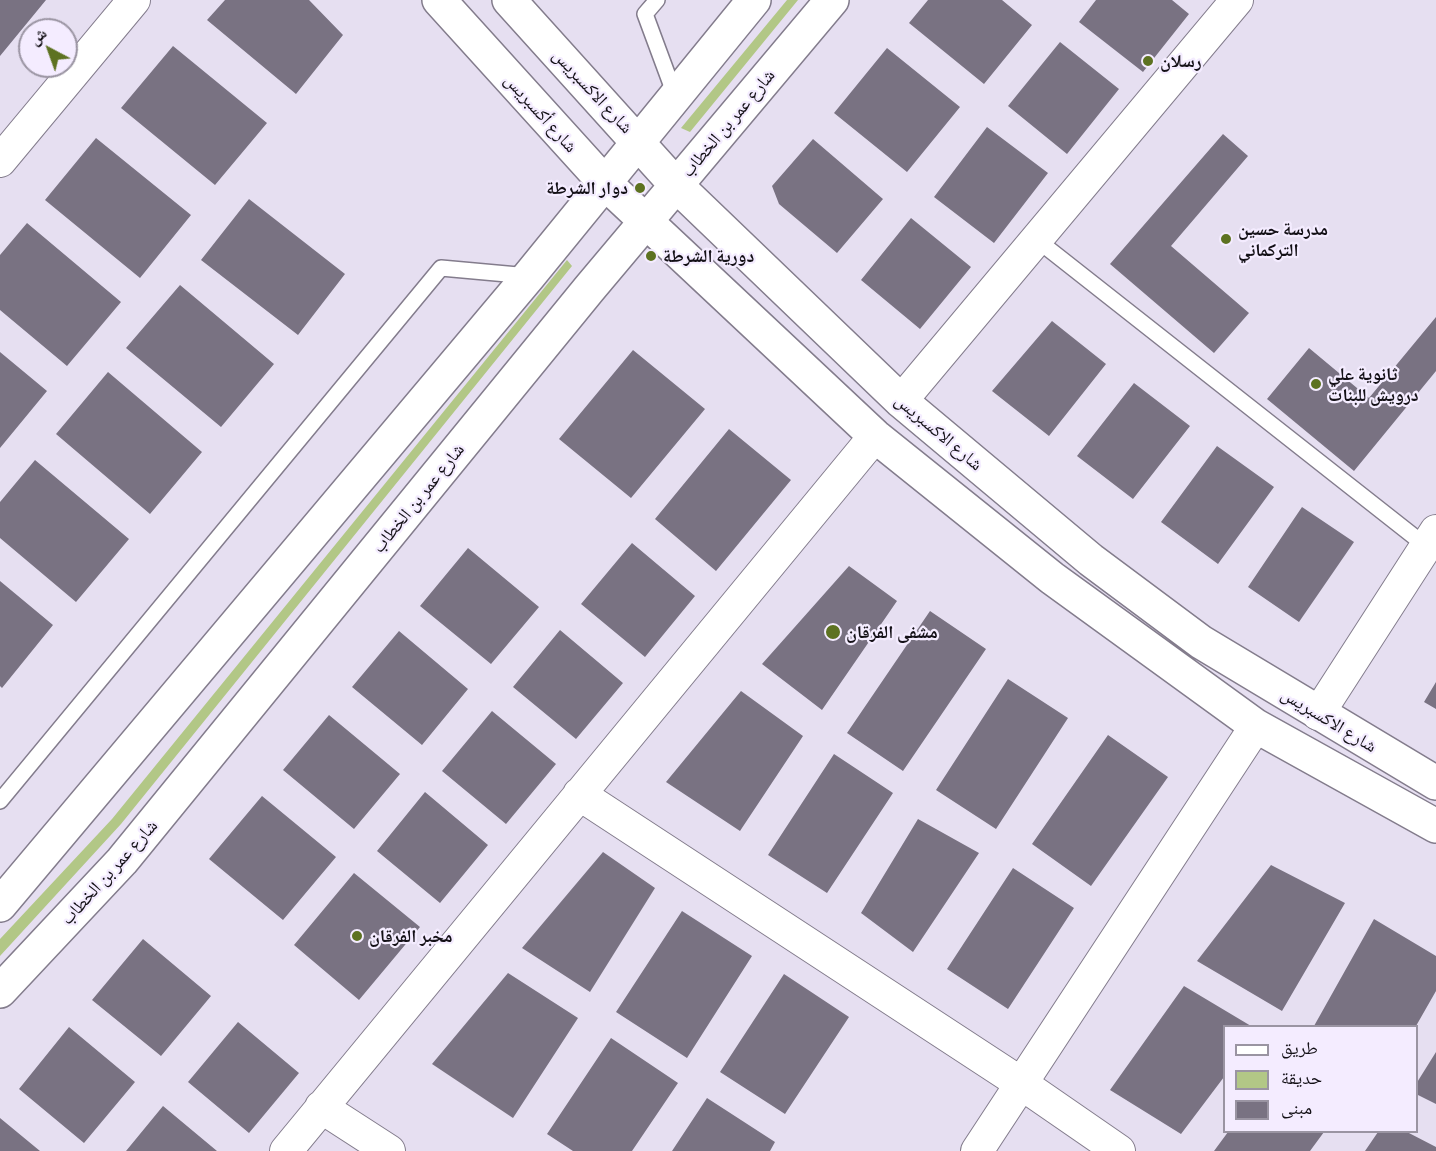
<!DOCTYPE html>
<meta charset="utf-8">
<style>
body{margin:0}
#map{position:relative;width:1436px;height:1151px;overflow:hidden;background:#e6dff1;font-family:Barlow,"Noto Naskh Arabic",sans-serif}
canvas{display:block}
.legend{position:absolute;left:1223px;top:1025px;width:195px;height:108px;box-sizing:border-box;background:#f4ecff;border:2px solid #9a94a2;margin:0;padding:8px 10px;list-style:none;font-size:18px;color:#131016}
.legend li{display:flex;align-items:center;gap:12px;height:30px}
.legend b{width:30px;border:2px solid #9a94a2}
.north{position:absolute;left:18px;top:18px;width:60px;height:60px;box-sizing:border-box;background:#f4ecff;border:2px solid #9a94a2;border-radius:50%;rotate:319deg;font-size:16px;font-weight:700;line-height:24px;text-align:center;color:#131016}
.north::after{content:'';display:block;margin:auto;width:21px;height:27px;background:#5d7221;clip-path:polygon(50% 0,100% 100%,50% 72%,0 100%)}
</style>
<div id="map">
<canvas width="1436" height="1151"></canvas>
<ul class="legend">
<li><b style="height:8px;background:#fff"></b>طريق</li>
<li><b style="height:16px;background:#b2c786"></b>حديقة</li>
<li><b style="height:16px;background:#797282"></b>مبنى</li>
</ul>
<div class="north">ش</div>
</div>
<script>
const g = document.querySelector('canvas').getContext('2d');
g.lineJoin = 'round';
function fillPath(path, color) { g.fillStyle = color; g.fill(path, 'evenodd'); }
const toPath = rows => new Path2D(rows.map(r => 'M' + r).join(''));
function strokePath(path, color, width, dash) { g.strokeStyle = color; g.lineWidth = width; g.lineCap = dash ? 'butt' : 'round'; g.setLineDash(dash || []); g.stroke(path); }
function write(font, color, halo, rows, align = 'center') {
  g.font = font + ' Barlow,"Noto Naskh Arabic",sans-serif'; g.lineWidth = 4.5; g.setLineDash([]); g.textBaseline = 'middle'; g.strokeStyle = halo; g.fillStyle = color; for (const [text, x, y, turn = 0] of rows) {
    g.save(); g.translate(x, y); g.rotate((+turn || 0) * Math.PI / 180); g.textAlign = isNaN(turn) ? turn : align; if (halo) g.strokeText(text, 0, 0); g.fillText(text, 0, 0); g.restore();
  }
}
fillPath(toPath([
 [787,0,798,0,690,132,681,128],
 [567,260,572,266,121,824,0,956,0,939,112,819]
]), '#b2c786');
fillPath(toPath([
 [0,0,46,0,0,56],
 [225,0,309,0,343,35,296,94,207,20],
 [928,0,1002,0,1032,25,984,84,909,23],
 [1096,0,1172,0,1189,14,1143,72,1079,22],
 [1060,42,1119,89,1067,154,1008,106],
 [173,46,267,123,215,185,121,108],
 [887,48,960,107,907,172,834,113],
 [987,127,1048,173,994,243,934,197],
 [1223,134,1248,156,1171,246,1249,313,1214,353,1110,264],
 [96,138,191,215,140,278,45,200],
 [813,139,883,199,837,253,779,204,772,186],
 [249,199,345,274,298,335,201,260],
 [911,218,971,267,920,329,861,280],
 [27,223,121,302,67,366,0,310,0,255],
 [180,285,274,364,221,427,126,348],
 [1436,317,1436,371,1354,471,1267,399,1309,348,1369,398],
 [1052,321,1106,364,1049,436,992,391],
 [633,350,705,409,631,498,559,439],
 [0,352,47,391,0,448],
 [108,372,202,452,150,514,56,434],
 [1134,383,1190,426,1133,499,1077,456],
 [729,429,791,480,716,571,655,519],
 [1217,446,1274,487,1218,564,1161,522],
 [35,460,129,539,76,602,0,538,0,502],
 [1302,507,1354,542,1299,622,1248,587],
 [632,543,695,596,645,657,581,604],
 [468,548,539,607,491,664,420,606],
 [849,566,897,601,822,710,762,664],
 [0,581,53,625,2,688,0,686],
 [930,611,986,649,903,771,847,733],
 [560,630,623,683,576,739,513,687],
 [399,631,468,689,422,745,352,687],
 [1008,679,1068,718,996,829,936,790],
 [1436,682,1436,709,1424,702],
 [741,691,803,736,740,831,666,782],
 [492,711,556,764,506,824,442,771],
 [329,715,400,774,354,829,283,770],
 [1108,735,1168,777,1091,886,1032,844],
 [834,754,893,793,827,893,768,855],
 [425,792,488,845,440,903,377,851],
 [262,796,336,857,283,920,209,859],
 [918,819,979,853,913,952,861,913],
 [603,852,655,888,590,992,522,948],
 [1271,865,1345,903,1282,1011,1197,961],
 [1013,868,1074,908,1008,1009,947,969],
 [354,873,420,927,359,1000,294,945],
 [682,911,752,956,687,1058,616,1012],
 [1374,919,1436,956,1436,991,1416,1026,1314,1026],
 [143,939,211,996,161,1056,92,1000],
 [508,973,578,1018,513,1118,432,1064],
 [784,974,849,1017,785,1114,720,1072],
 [1184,986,1251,1026,1224,1026,1224,1077,1181,1134,1110,1090],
 [238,1022,299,1073,249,1133,188,1082],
 [69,1027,135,1082,84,1143,19,1089],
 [611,1038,678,1083,632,1151,573,1151,547,1134],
 [1436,1052,1436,1104,1416,1094,1416,1084],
 [707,1098,775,1142,770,1151,672,1151],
 [163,1106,217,1151,126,1151],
 [0,1118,40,1151,0,1151],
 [1228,1132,1324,1132,1310,1151,1214,1151],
 [1378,1132,1407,1132,1436,1147,1436,1151,1365,1151]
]), '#797282');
const service = toPath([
 [657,0,645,14,675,95],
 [1036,239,1426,546],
 [0,801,441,268,529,276]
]);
const minor = toPath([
 [0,161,134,0],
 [901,401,1237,0],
 [1318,714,1436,531],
 [579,794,1022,1084,1119,1151],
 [321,1107,389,1151],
 [286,1151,875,436],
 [977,1151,1256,726]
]);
const tertiary = toPath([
 [439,0,604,182,875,436,1052,578,1256,726,1436,826],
 [509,0,676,185,901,401,1091,560,1201,642,1436,783],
 [0,905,529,276,754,0],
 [0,991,122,861,589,289,832,0]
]);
strokePath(service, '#837c8c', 18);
strokePath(minor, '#837c8c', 34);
strokePath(tertiary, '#837c8c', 36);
strokePath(service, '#fff', 15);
strokePath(minor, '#fff', 32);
strokePath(tertiary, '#fff', 33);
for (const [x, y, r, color] of [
 [1148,61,6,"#5d7221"],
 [640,188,6,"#5d7221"],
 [1226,239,6,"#5d7221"],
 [651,256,6,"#5d7221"],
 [1316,384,6,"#5d7221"],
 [833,632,8,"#5d7221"],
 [357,936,6,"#5d7221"]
]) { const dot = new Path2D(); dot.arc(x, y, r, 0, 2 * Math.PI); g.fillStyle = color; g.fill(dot); strokePath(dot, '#f4ecff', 2); }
write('bold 18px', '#131016', '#f4ecff', [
 ["رسلان",1160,61],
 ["دوار الشرطة",628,188,"right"],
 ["مدرسة حسين",1238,229],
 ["التركماني",1238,250],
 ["دورية الشرطة",663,256],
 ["ثانوية علي",1328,374],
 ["درويش للبنات",1328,395],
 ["مشفى الفرقان",846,632],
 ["مخبر الفرقان",369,936]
], 'left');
write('18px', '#131016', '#f4ecff', [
 ["شارع الاكسبريس",593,91,47],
 ["شارع أكسبريس",541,113,48],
 ["شارع عمر بن الخطاب",728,123,-50],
 ["شارع الاكسبريس",939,432,40],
 ["شارع عمر بن الخطاب",418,498,-51],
 ["شارع الاكسبريس",1329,720,31],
 ["شارع عمر بن الخطاب",109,872,-48]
]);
</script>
